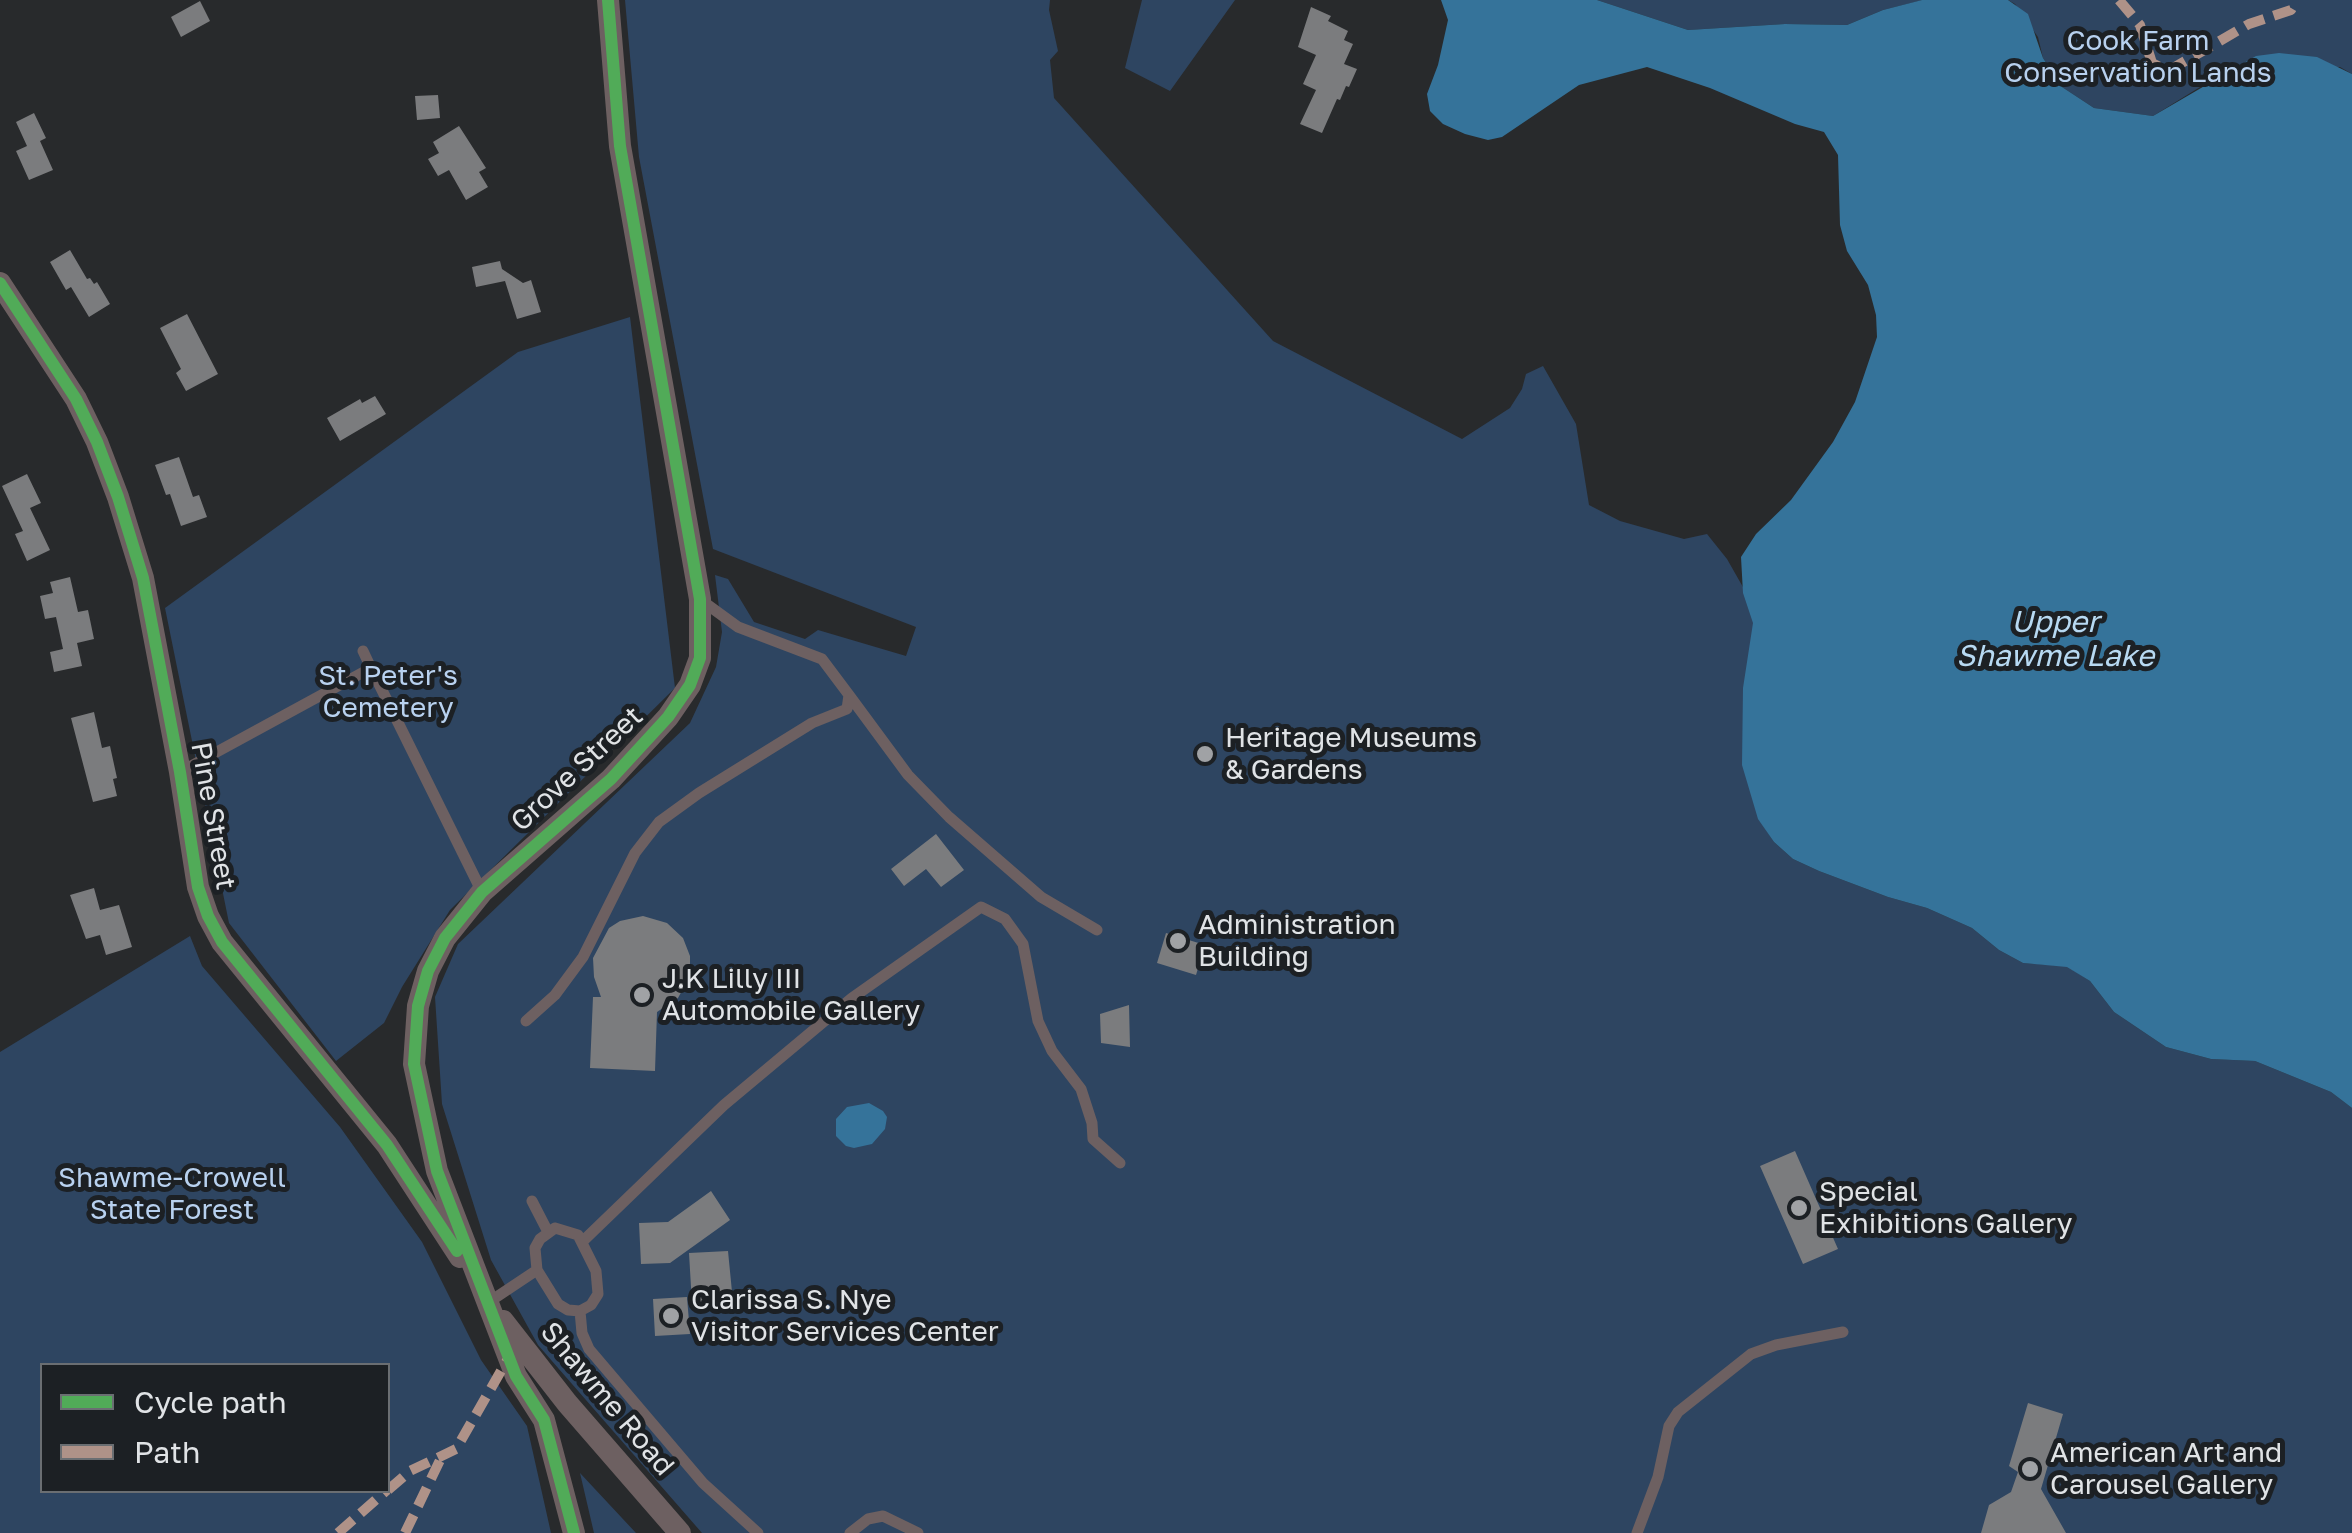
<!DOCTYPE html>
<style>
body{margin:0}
#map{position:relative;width:2352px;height:1533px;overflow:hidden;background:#282a2c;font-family:"Golos Text",sans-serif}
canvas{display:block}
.legend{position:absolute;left:40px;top:1363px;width:350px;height:130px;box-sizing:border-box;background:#1c2024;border:2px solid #6a6e72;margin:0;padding:12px 18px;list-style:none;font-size:30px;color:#e0e3e6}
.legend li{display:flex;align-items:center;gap:20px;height:50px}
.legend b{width:50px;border:2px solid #6a6e72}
</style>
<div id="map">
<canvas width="2352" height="1533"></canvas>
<ul class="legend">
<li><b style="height:12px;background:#51ab58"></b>Cycle path</li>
<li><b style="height:12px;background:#af9288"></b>Path</li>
</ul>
</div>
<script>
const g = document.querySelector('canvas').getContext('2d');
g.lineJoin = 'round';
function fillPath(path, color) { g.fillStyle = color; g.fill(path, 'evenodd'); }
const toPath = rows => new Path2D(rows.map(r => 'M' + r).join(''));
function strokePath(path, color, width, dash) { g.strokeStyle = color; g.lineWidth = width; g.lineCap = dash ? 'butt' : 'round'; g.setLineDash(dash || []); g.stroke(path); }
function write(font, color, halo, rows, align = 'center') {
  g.font = font + ' "Golos Text",sans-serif'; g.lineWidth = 10; g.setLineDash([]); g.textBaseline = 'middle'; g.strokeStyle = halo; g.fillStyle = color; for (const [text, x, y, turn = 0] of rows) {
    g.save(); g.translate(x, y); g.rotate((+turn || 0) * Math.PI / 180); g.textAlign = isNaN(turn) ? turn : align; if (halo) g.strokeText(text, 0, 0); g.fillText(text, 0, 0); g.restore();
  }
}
fillPath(toPath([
 [625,0,1050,0,1049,10,1058,51,1050,60,1054,98,1273,341,1462,439,1510,408,1522,389,1526,374,1543,366,1576,424,1589,505,1620,521,1684,539,1707,534,1727,559,1756,610,1749,786,1759,819,1774,842,1793,859,1819,871,1888,897,1927,908,1972,928,1999,950,2023,963,2067,966,2090,981,2114,1012,2166,1047,2211,1059,2255,1061,2331,1092,2352,1108,2352,1533,702,1533,538,1345,491,1260,442,1104,435,997,458,944,690,723,716,667,722,632,715,575,728,579,754,622,805,639,818,630,906,656,916,627,713,549,639,157],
 [1142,0,1235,0,1170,91,1125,68],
 [1597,0,1923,0,1883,10,1847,25,1785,24,1688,30],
 [2008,0,2352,0,2352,74,2340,67,2226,71,2153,116,2094,108,2062,87,2043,58,2038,37,2015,4],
 [630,317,675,688,450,910,402,987,384,1023,336,1061,229,923,165,608,518,352],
 [190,936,202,966,340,1127,422,1242,481,1360,527,1426,551,1533,0,1533,0,1052],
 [42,1366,388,1366,388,1490,42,1490],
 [580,1473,636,1533,594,1533]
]), '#2e4561');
fillPath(toPath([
 [1441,0,1597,0,1688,30,1785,24,1847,25,1883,10,1922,0,2008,0,2028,14,2043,58,2062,87,2094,108,2153,116,2256,56,2279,53,2317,57,2352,74,2352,1108,2331,1092,2255,1061,2211,1059,2166,1047,2114,1012,2090,981,2067,967,2023,963,1999,950,1972,928,1927,908,1888,897,1819,871,1793,859,1774,842,1758,819,1742,765,1743,688,1753,623,1743,593,1741,557,1756,534,1791,500,1833,442,1855,402,1877,337,1876,315,1868,285,1847,251,1840,225,1838,155,1824,132,1795,124,1710,88,1647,67,1579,85,1502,137,1488,140,1465,134,1443,124,1430,111,1427,94,1438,65,1448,20],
 [869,1103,883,1111,887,1117,885,1129,872,1144,854,1148,846,1146,836,1136,836,1119,847,1107]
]), '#35739a');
fillPath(toPath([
 [200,1,210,21,181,37,171,17],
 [1311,7,1331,16,1328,21,1348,31,1344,40,1353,44,1344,64,1357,69,1349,87,1346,86,1340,100,1337,99,1322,133,1300,124,1316,90,1303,84,1316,55,1298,47],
 [438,95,440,118,417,120,415,96],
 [34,113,46,138,40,141,53,170,29,180,16,151,27,146,16,122],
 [459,126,486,168,479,172,488,187,466,200,449,170,438,176,428,159,439,153,433,142],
 [70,250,87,279,90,278,94,284,97,282,110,304,89,317,71,287,66,290,50,262],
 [500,261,502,269,523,283,531,280,541,312,517,319,505,281,476,287,472,267],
 [187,314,218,374,186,391,176,373,181,369,160,328],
 [375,396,386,414,340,441,327,418,360,399,362,403],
 [179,457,193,497,199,495,207,517,181,526,170,494,166,495,155,465],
 [27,474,41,503,30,508,50,550,27,561,15,534,23,531,2,486],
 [70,577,78,612,88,610,94,639,77,643,82,666,54,672,50,652,63,649,56,617,45,619,40,596,53,593,50,582],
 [94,712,102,748,110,746,117,778,113,779,117,796,93,802,71,718],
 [936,834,964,870,941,887,926,869,904,886,891,869],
 [94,888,100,910,119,905,132,947,106,955,100,935,86,939,70,895],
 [643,916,667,923,683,938,690,956,690,976,678,998,657,1012,655,1071,590,1068,593,997,601,997,594,977,593,958,609,928,620,921],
 [1166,933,1205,945,1196,975,1157,963],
 [1129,1005,1130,1047,1101,1043,1100,1014],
 [1795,1151,1838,1249,1803,1264,1760,1166],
 [711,1191,730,1220,670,1263,641,1264,639,1223,668,1222],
 [728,1251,733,1302,692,1304,689,1253],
 [687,1297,690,1334,655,1336,653,1299],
 [2028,1403,2063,1414,2041,1489,2066,1533,1981,1533,1989,1505,2011,1492,2018,1472,2009,1466]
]), '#7b7c7e');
strokePath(toPath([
 [363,651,371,668],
 [849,695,908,775,949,817,1041,897,1097,930],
 [180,772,371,668,482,892],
 [526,1021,555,995,583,957,635,853,659,822,699,793,812,723,847,709,849,695,822,659,738,627,701,600],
 [532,1201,548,1232],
 [555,1228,578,1235,596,1271,598,1294,591,1305,580,1311,568,1310,558,1304,537,1270,535,1248,540,1239,555,1228],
 [583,1241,724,1105,785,1054,852,998,981,907,1005,919,1023,944,1038,1021,1052,1051,1081,1089,1092,1123,1093,1139,1120,1163],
 [489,1302,537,1270],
 [580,1311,582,1333,589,1349,703,1483,758,1533],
 [850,1533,868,1519,883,1516,918,1533],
 [1637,1533,1658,1477,1669,1426,1678,1412,1751,1354,1776,1345,1843,1332]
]), '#6d6061', 11);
strokePath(toPath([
 [0,283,76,399,97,442,118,497,143,578,180,772,198,887,208,916,222,942,387,1145,460,1257],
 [503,1321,567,1403,680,1533],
 [574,1533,544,1420,516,1376,437,1171,414,1064,418,1006,428,971,445,938,482,892,611,779,668,717,690,685,700,658,700,599,620,146,608,0]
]), '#6d6061', 22);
strokePath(toPath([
 [2119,0,2140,25,2152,63,2168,71,2249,24,2291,10,2297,0],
 [388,1490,410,1471,456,1449,509,1357],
 [338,1533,387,1490],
 [405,1533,442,1456]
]), '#af9288', 10, [20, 10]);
strokePath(toPath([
 [0,283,76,399,97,442,118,497,143,578,180,772,198,887,208,916,222,942,387,1145,457,1251],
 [574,1533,544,1420,516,1376,437,1171,414,1064,418,1006,428,971,445,938,482,892,611,779,668,717,690,685,700,658,700,599,620,146,608,0]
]), '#51ab58', 12);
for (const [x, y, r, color] of [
 [1205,754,10,"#a0a2a5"],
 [1178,941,10,"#a0a2a5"],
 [642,995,10,"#a0a2a5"],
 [1799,1208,10,"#a0a2a5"],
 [671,1316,10,"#a0a2a5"],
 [2030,1469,10,"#a0a2a5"]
]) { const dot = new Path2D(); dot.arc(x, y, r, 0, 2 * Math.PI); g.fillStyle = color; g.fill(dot); strokePath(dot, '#1c2024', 4); }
write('28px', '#b8d1ef', '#1c2024', [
 ["Cook Farm",2138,41],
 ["Conservation Lands",2138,73],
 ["St. Peter's",388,676],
 ["Cemetery",388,708],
 ["Shawme-Crowell",172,1178],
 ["State Forest",172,1210]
]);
write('28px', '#e0e3e6', '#1c2024', [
 ["Heritage Museums",1225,738],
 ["& Gardens",1225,770],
 ["Administration",1198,925],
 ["Building",1198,957],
 ["J.K Lilly III",662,979],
 ["Automobile Gallery",662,1011],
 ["Special",1819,1192],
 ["Exhibitions Gallery",1819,1224],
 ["Clarissa S. Nye",691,1300],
 ["Visitor Services Center",691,1332],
 ["American Art and",2050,1453],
 ["Carousel Gallery",2050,1485]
], 'left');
write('28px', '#e0e3e6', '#1c2024', [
 ["Grove Street",577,769,-43],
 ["Pine Street",213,816,80],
 ["Shawme Road",607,1399,50]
]);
write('italic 30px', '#b7d9f2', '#1c2024', [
 ["Upper",2055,622],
 ["Shawme Lake",2055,656]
]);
</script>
